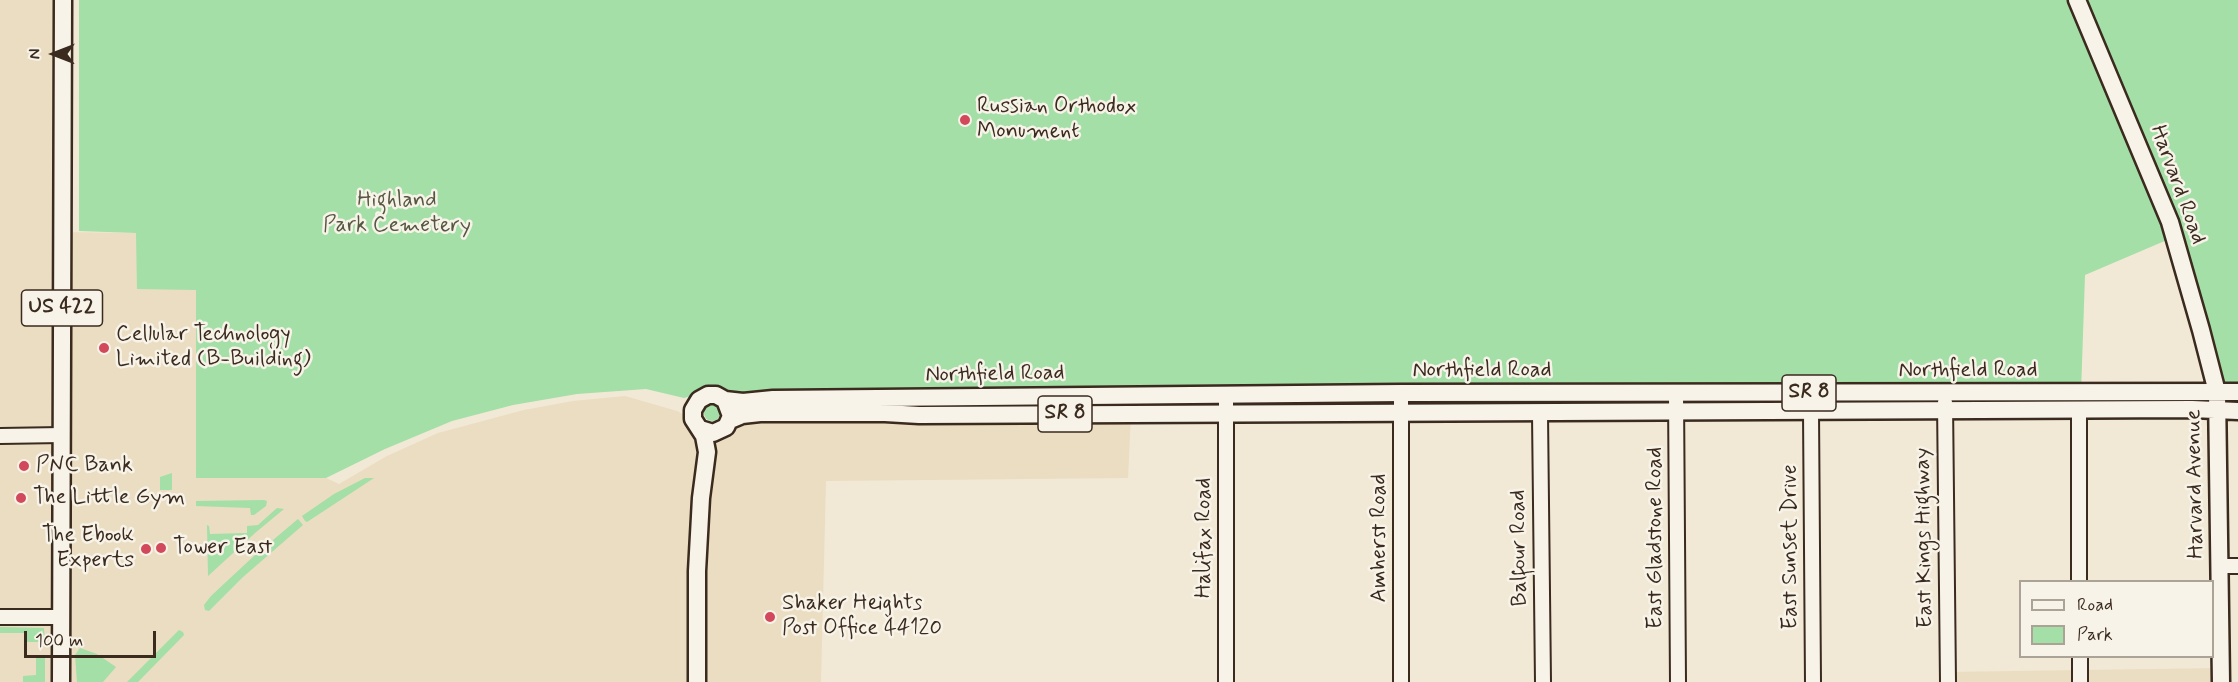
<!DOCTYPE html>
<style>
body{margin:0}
#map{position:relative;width:2238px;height:682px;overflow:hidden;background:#f1e9d6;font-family:Mynerve,sans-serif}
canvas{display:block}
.legend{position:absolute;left:2019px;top:580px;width:195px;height:78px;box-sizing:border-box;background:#f7f3e8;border:2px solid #aca397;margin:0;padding:8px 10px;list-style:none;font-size:18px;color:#3b2a1e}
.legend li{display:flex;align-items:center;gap:12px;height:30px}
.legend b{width:30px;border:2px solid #aca397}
.north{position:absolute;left:24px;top:24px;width:60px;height:60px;-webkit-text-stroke:4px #f7f3e8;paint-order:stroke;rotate:270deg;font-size:16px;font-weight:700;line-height:24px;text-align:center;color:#3b2a1e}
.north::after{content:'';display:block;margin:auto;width:21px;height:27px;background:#3b2a1e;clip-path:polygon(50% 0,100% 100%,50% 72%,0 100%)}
.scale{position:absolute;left:24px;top:631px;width:132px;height:27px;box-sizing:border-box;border:3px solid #3b2a1e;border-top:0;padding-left:8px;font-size:18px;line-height:21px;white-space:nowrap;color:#3b2a1e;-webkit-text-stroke:4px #f7f3e8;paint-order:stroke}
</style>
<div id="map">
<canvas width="2238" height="682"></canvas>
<ul class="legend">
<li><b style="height:8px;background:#f7f3e8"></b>Road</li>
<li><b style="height:16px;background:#a3dfa6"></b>Park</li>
</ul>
<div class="north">N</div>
<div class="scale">100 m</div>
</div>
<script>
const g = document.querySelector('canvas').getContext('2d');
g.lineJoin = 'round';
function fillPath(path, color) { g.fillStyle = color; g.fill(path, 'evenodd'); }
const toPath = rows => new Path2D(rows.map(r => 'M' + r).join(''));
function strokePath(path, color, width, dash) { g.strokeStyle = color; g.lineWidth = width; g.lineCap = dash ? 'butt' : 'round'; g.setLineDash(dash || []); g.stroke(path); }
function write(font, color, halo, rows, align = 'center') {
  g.font = font + ' Mynerve,sans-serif'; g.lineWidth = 5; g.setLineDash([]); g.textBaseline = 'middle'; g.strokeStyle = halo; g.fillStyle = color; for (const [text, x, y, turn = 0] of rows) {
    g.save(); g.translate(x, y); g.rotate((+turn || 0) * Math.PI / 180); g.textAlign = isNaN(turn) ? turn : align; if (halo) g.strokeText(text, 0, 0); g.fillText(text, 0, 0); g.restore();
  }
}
fillPath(toPath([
 [0,0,63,0,62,232,136,233,197,290,196,478,326,478,339,484,387,456,438,433,524,410,573,401,625,396,677,411,693,419,700,429,730,420,1131,414,1128,478,826,481,821,682,0,682],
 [2220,668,2221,682,1948,682,1948,672]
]), '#eaddc1');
fillPath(toPath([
 [79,0,2238,0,2238,392,2217,392,2174,237,2085,275,2081,393,1929,398,1933,403,1686,406,1686,401,740,399,711,390,684,398,646,389,577,394,513,405,452,421,385,449,326,478,196,478,196,290,137,289,136,233,79,231],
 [1660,399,1664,403,1660,407,1412,407,1411,400],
 [1213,400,1212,408,914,407,948,405],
 [1383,400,1387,402,1387,406,1236,408,1236,403],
 '704 413a8 8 0 1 1 16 0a8 8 0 1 1-16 0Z',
 [172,473,172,490,160,490,160,477],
 [365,478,374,478,307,522,305,521,302,516,334,494],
 [264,500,267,501,266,506,254,515,251,515,250,508,196,506,196,501],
 [277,508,284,509,255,533,208,576,207,525,209,526,210,534,247,533,247,526,258,525],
 [298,519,303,525,243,577,209,611,205,610,204,605,211,596,254,556],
 [0,627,44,628,45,642,26,642,26,633,0,633],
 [179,630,183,632,184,635,138,682,127,682],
 [80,648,97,654,116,667,103,682,77,682,75,655],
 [36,655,45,655,45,682,23,682,23,676,36,675]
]), '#a3dfa6');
const minor = toPath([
 [1401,393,1401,682],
 [1676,394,1678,682],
 [1945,402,1948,682],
 [2079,410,2079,582],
 [1811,412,1813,682],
 [1540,414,1543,682],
 [0,436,62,435],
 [2220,566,2238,566],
 [0,617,60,617],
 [2080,656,2080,682],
 [1226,682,1226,394]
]);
const major = toPath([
 [2077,0,2170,222,2201,330,2217,392,2221,682],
 [725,400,743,402,773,399,1401,393,2238,392],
 [730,420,742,415,760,413,885,413,919,415,2192,409,2238,411],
 [61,682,63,0],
 [697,682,697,571,701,498,707,452,704,436,693,419,693,410,699,400,708,395,716,395,725,400,731,416,726,427,713,433,700,429]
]);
strokePath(minor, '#3b2a1e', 18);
strokePath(major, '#3b2a1e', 21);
strokePath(minor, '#f7f3e8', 14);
strokePath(major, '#f7f3e8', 16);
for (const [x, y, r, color] of [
 [965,120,6,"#d1495b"],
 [104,348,6,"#d1495b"],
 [24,466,6,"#d1495b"],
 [21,498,6,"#d1495b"],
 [161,548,6,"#d1495b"],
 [146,549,6,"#d1495b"],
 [770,617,6,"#d1495b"]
]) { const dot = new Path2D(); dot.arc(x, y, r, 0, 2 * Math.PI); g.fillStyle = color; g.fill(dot); strokePath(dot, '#f7f3e8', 2); }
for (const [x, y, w] of [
 [62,308,81],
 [1809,393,54],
 [1065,414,54]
]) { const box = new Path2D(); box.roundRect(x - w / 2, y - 18, w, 36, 4.5); g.fillStyle = '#f7f3e8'; g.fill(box); strokePath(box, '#3b2a1e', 1.5); }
write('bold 21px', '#3b2a1e', null, [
 ["US 422",62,308],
 ["SR 8",1809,393],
 ["SR 8",1065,414]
]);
write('22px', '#3b2a1e', '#f7f3e8', [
 ["Russian Orthodox",977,107],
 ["Monument",977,132],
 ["Cellular Technology",116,335],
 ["Limited (B-Building)",116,360],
 ["PNC Bank",36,466],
 ["The Little Gym",33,498],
 ["The Ebook",134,536,"right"],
 ["Experts",134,561,"right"],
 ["Tower East",173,548],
 ["Shaker Heights",782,604],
 ["Post Office 44120",782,629]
], 'left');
write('22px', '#3b2a1e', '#f7f3e8', [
 ["Harvard Road",2177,185,70],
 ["Northfield Road",1482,371],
 ["Northfield Road",1968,371],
 ["Northfield Road",995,375,-1],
 ["Harvard Avenue",2196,484,-91],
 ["Halifax Road",1205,538,-90],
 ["Amherst Road",1380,538,-90],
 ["East Gladstone Road",1656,538,-90],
 ["East Kings Highway",1925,538,-91],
 ["East Sunset Drive",1791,547,-90],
 ["Balfour Road",1520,548,-91]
]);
write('22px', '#555740', '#f7f3e8', [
 ["Highland",397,201],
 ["Park Cemetery",397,226]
]);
</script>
